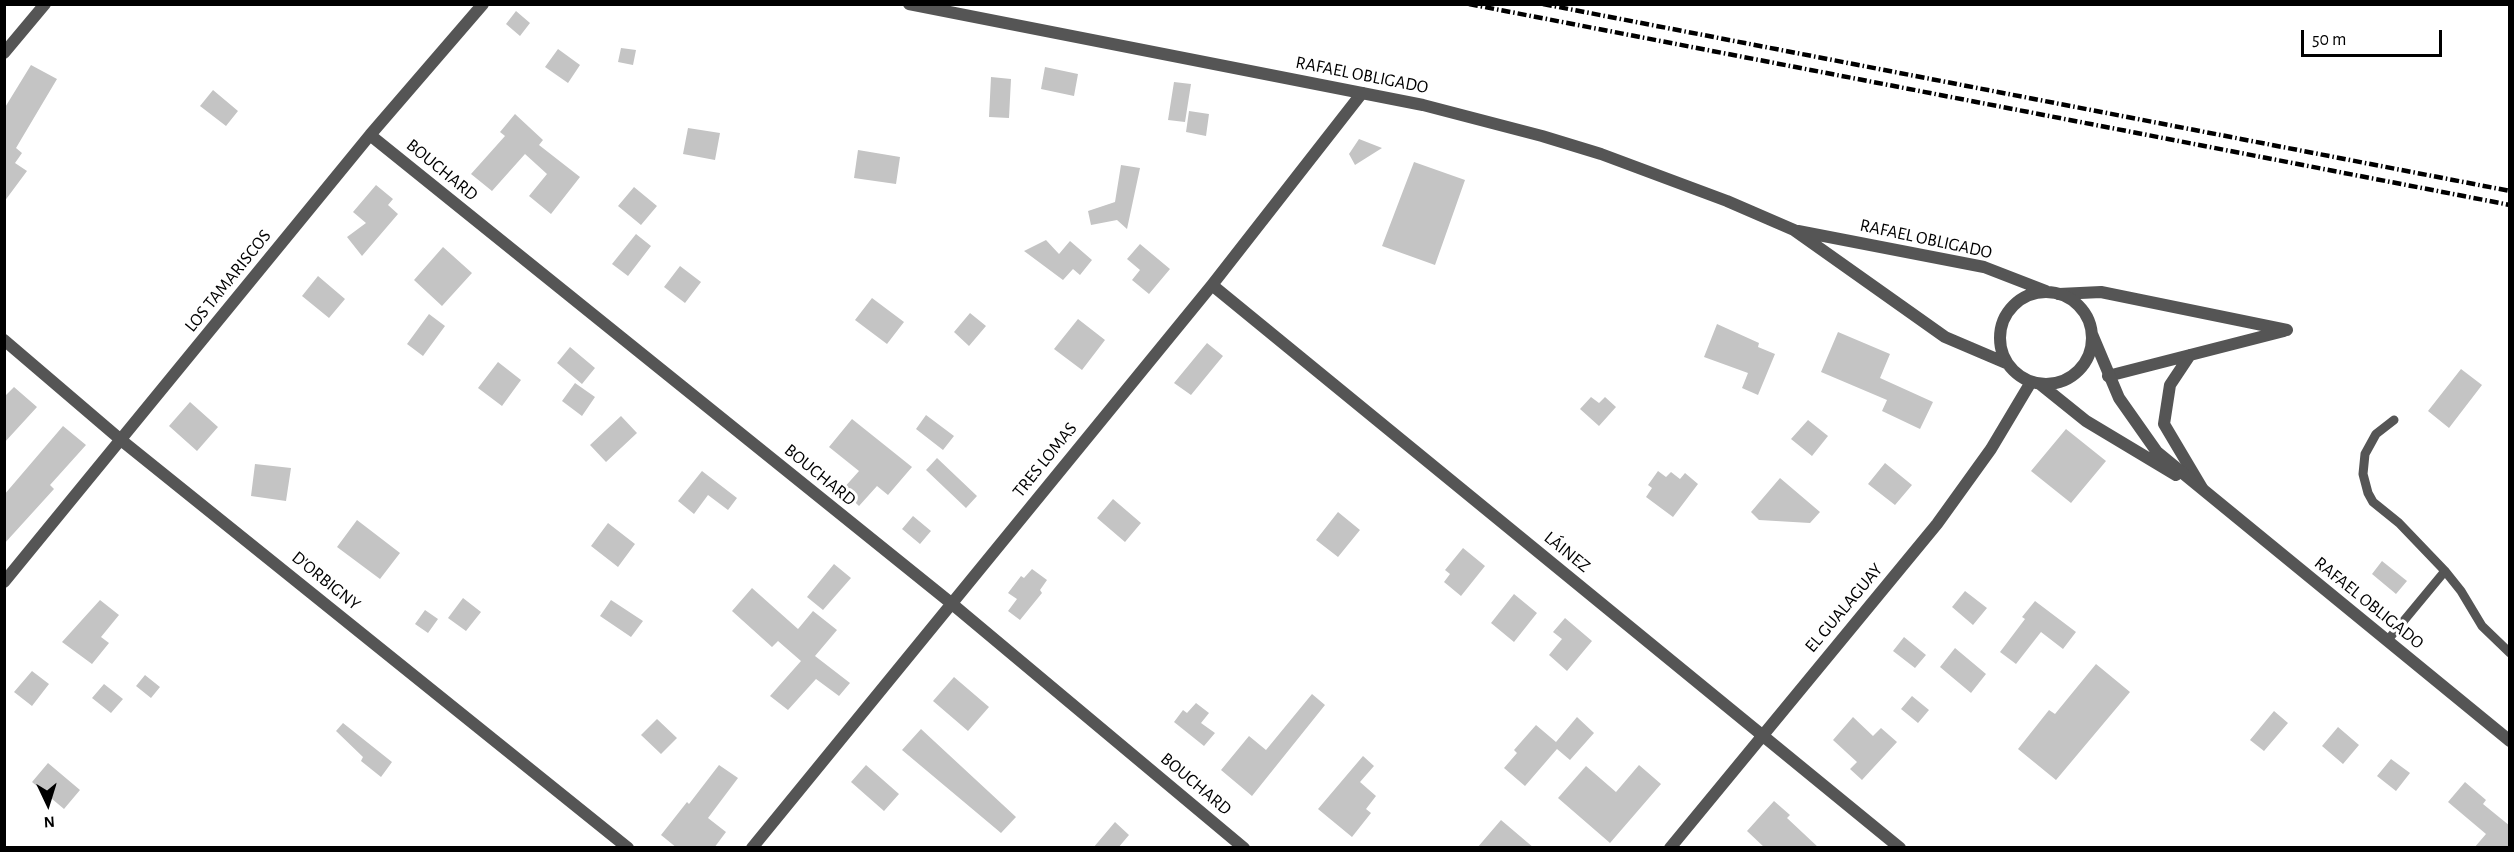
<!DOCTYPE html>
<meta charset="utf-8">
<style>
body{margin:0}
#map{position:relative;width:2514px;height:852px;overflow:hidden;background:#fff;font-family:"Alegreya Sans",sans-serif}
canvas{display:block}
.frame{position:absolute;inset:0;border:6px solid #000;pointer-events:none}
.north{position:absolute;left:18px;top:774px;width:60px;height:60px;-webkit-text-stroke:4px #fff;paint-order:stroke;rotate:176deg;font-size:16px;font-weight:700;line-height:24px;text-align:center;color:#000}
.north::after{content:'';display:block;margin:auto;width:21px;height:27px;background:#000;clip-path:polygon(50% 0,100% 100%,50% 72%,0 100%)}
.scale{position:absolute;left:2301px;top:30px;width:141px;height:27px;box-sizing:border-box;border:3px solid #000;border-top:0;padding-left:8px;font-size:18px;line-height:21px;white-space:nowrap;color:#000;-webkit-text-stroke:4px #fff;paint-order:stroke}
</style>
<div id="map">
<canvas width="2514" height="852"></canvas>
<div class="frame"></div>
<div class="north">N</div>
<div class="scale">50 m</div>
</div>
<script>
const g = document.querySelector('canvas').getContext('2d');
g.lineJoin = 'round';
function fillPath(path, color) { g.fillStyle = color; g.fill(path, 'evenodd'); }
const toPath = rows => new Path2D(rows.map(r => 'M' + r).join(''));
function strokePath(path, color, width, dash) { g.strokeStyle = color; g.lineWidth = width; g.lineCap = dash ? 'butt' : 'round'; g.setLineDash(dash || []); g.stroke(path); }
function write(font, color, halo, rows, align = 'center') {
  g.font = font + ' "Alegreya Sans",sans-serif'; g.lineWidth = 6; g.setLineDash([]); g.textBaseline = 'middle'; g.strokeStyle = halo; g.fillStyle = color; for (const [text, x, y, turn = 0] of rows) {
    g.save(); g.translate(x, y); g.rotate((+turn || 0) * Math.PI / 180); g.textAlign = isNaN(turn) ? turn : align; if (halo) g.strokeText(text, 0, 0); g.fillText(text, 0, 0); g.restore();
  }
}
fillPath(toPath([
 [516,11,530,23,520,36,506,24],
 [621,48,636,50,633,65,618,62],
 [558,49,580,65,568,83,545,67],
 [31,65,57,79,16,148,22,153,15,163,27,171,4,202,4,109],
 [1045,67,1078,74,1074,96,1041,89],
 [991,77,1011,79,1009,118,989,117],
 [1174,82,1191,84,1185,122,1168,120],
 [213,90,238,111,226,126,200,106],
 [1189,111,1209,114,1206,136,1186,132],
 [515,114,543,140,539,145,580,177,551,214,529,196,547,174,525,154,492,191,471,174,505,136,500,132],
 [688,128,720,133,715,160,683,154],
 [1359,139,1382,148,1355,165,1349,154],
 [858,150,900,157,896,184,854,178],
 [1414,162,1465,180,1435,265,1382,246],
 [1121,165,1140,168,1127,229,1117,220,1091,225,1088,211,1115,202],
 [376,185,393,199,388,205,398,214,362,256,347,237,366,223,353,212],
 [634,187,657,206,641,225,618,206],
 [636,234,651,246,628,276,612,264],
 [1046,240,1059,254,1070,241,1092,260,1080,275,1073,269,1063,280,1024,251],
 [1140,244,1170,269,1149,294,1132,280,1140,270,1127,259],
 [443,247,472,273,442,306,414,280],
 [680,266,701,282,685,303,664,287],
 [318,276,345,299,329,318,302,296],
 [872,298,904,322,887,344,855,320],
 [970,313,986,326,969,346,954,332],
 [429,314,445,326,423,356,407,344],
 [1078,319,1105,340,1082,370,1054,349],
 [1717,324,1759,343,1758,347,1775,354,1758,395,1742,388,1748,373,1704,357],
 [1838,332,1890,354,1880,378,1933,402,1920,429,1882,411,1887,400,1821,372],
 [1207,343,1223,356,1191,395,1174,383],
 [570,347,595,368,582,384,557,363],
 [498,362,521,380,502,406,478,388],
 [2461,369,2482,385,2449,428,2428,411],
 [575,383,595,397,582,416,562,401],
 [14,387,37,407,4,443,4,397],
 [1591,397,1599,403,1605,397,1616,407,1599,426,1580,409],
 [190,402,218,427,197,451,169,426],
 [926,415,954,436,943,450,916,429],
 [621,416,637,433,606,462,590,445],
 [852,419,912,467,888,495,877,486,859,506,842,490,859,471,829,447],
 [1808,420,1828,436,1812,456,1791,439],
 [63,426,86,445,50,485,54,489,4,544,4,495],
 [2066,429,2106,461,2071,503,2031,471],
 [937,458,977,496,966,508,926,470],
 [1885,463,1912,485,1895,505,1868,484],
 [255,464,291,468,286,501,251,496],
 [702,471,737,498,728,510,708,495,694,514,678,501],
 [1658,471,1666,477,1671,472,1680,479,1685,473,1698,484,1673,517,1646,497,1652,488,1648,485],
 [1780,478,1820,512,1810,523,1759,520,1751,512],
 [1113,499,1141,523,1125,542,1097,518],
 [1338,512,1360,530,1338,557,1316,540],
 [913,516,931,531,920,544,902,529],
 [357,520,400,553,380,579,337,547],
 [608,523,635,544,618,567,591,546],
 [1463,548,1485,566,1461,596,1444,582,1450,574,1445,570],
 [2382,561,2407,581,2396,594,2372,574],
 [834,564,851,578,823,610,807,597],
 [1032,569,1047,580,1040,590,1042,593,1020,620,1008,611,1017,599,1008,593,1021,576,1024,578],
 [752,588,798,629,813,611,837,630,815,656,850,683,839,696,816,679,788,710,770,696,801,661,778,641,772,647,732,611],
 [1965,591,1987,608,1973,625,1952,607],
 [1514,594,1537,613,1514,642,1491,623],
 [463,598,481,612,466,631,448,618],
 [100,600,119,615,101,637,109,643,92,664,62,642],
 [611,600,643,621,631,637,600,616],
 [2035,601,2076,632,2063,649,2041,632,2016,664,2000,652,2025,619,2022,617],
 [425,610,438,619,428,633,415,624],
 [1565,618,1592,641,1567,671,1549,655,1562,639,1553,632],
 [1904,637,1926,655,1915,668,1893,651],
 [1955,648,1986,674,1971,693,1940,667],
 [2096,664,2130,692,2056,780,2018,749,2049,710,2055,714],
 [32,671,49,684,32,706,14,692],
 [145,675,160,687,151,698,136,686],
 [954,677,989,707,968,731,933,701],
 [104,684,123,699,111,713,92,698],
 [1312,694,1325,705,1252,796,1221,770,1249,736,1266,750],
 [1912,696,1929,710,1918,723,1901,709],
 [1196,703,1209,713,1201,723,1215,733,1204,746,1174,722,1183,710,1187,713],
 [2274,711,2288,723,2264,751,2250,740],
 [1577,717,1594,733,1570,760,1557,749,1525,786,1504,768,1517,753,1514,750,1536,725,1556,742],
 [1853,717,1873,736,1881,728,1897,742,1862,780,1850,769,1857,762,1833,740],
 [657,719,677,738,661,754,641,735],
 [343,723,392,762,381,777,361,761,363,757,336,731],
 [2338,727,2359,745,2343,764,2322,746],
 [921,729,1016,817,1001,833,902,750],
 [1363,756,1374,766,1360,782,1376,796,1366,809,1371,813,1352,837,1318,809],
 [2391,759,2410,773,2396,791,2377,776],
 [48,763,80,790,64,809,32,782],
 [719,765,738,778,708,818,726,832,714,848,677,848,661,835,687,802,689,804],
 [866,765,899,794,884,811,851,782],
 [1639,765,1661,784,1610,843,1558,798,1586,766,1616,792],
 [2465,782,2486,800,2483,804,2510,826,2510,848,2474,848,2486,834,2448,802],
 [1774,801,1790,815,1787,818,1819,848,1765,848,1747,831],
 [1501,820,1534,848,1477,848],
 [1115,822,1129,835,1118,848,1093,848]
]), '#c4c4c4');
strokePath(toPath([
 [2394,420,2376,434,2365,454,2363,474,2368,493,2373,502,2399,523,2445,571,2461,591,2482,626,2510,653],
 [2387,641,2445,571]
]), '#555', 9);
strokePath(toPath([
 [4,53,45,4],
 [370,135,951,603,1244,848],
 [1212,285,1900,848],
 [2059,294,2101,292,2287,330],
 [4,340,121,440,628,848],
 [2190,355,2170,385,2164,424,2202,488],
 [2108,376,2284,331],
 [4,582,370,135,483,4],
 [752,848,1212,285,1362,93],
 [1670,848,1937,524,1991,449,2031,382]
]), '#555', 12);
strokePath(toPath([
 [909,4,1423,105,1542,136,1601,154,1727,201,1794,230,1945,337,2006,363],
 [1798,231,1984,267,2046,291],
 '2000 338a46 46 0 1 1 92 0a46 46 0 1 1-92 0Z',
 [2092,334,2119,398,2157,452,2510,741],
 [2040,384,2086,421,2176,475]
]), '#555', 12);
strokePath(toPath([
 [1469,4,2510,205],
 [1543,4,2510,191]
]), '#000', 4.5, [9, 3, 1.5, 3]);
write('18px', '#000', '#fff', [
 ["RAFAEL OBLIGADO",1362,75,11],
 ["BOUCHARD",442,170,39],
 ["RAFAEL OBLIGADO",1926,239,12],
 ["LOS TAMARISCOS",228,281,-51],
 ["TRES LOMAS",1045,460,-51],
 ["BOUCHARD",820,475,39],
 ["LÁINEZ",1567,552,39],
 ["D'ORBIGNY",326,581,39],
 ["RAFAEL OBLIGADO",2369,603,39],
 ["EL GUALAGUAY",1844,608,-50],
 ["BOUCHARD",1196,784,40]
]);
</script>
